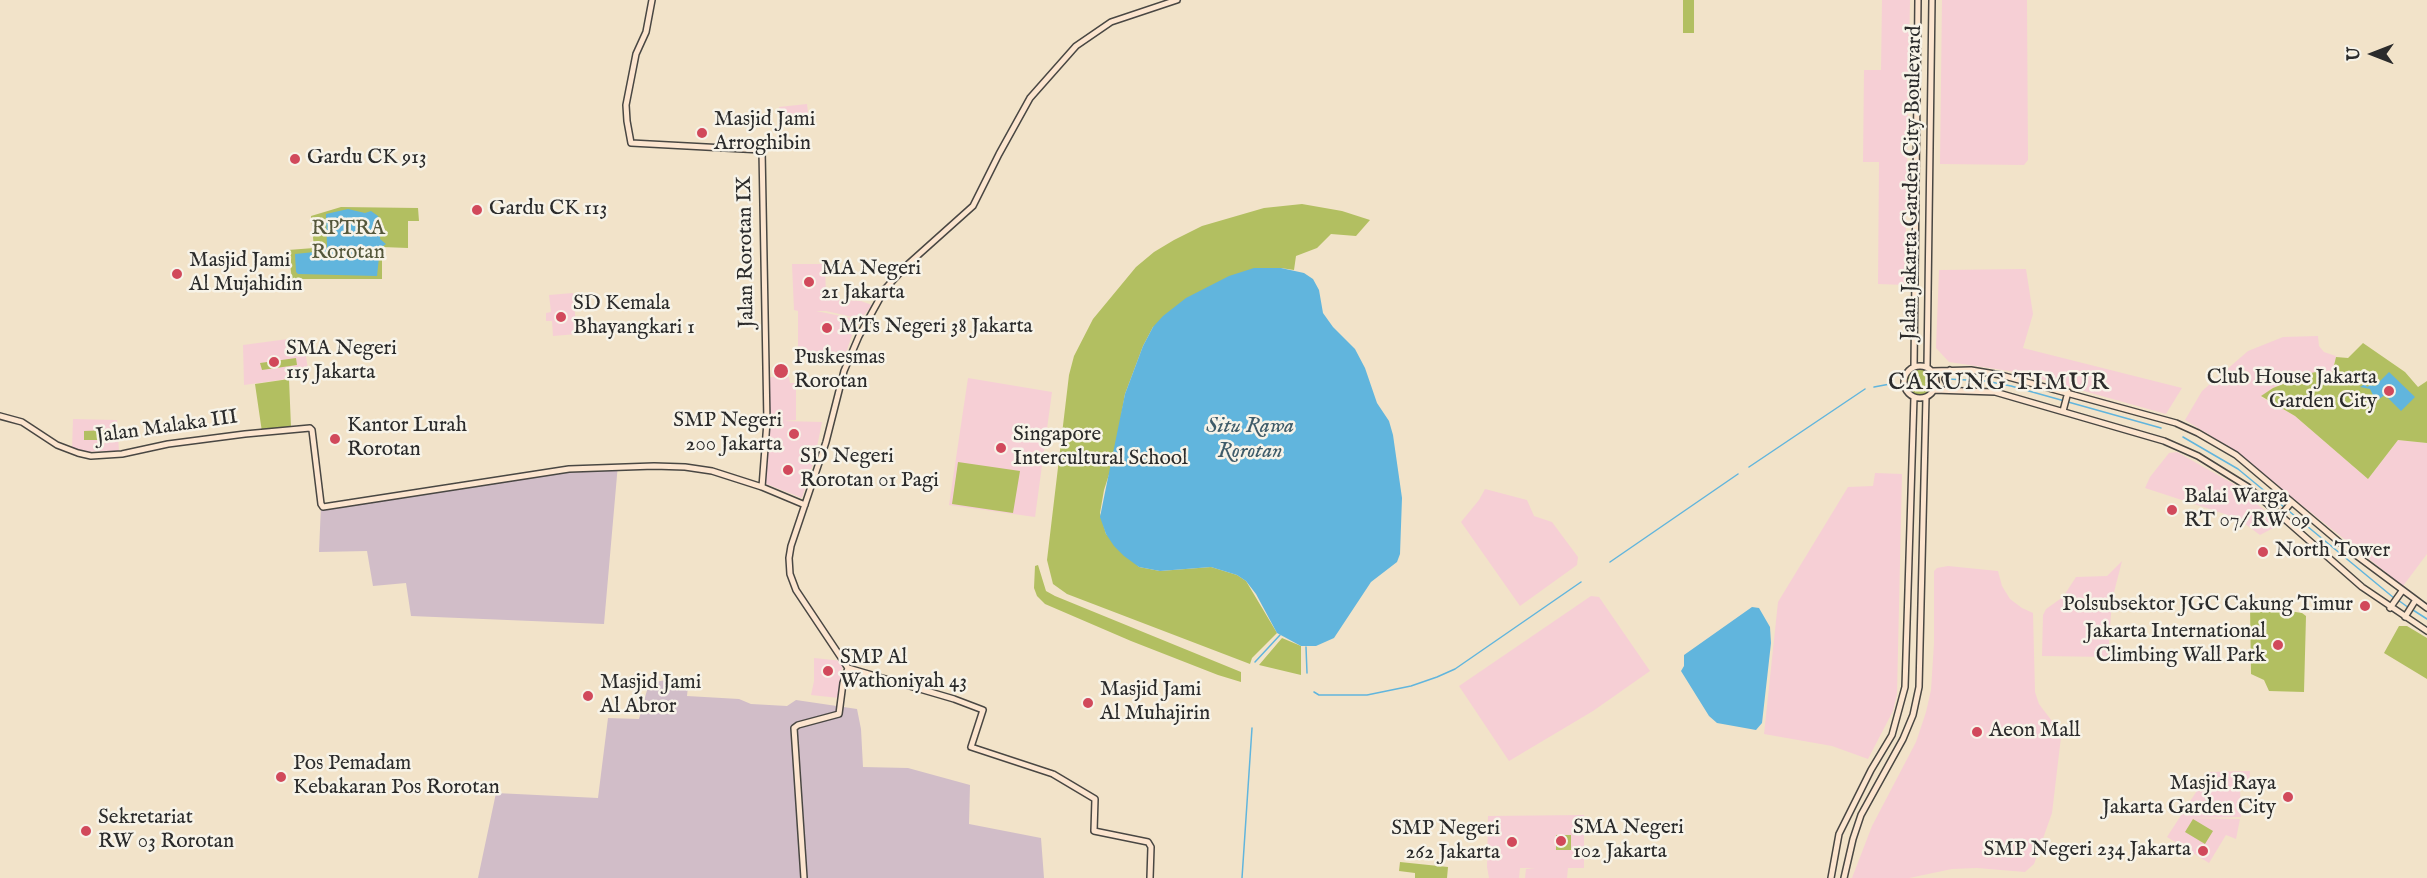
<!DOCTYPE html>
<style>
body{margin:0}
#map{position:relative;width:2427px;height:878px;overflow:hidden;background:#f2e3c9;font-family:"IM FELL English",serif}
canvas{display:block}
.north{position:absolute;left:2343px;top:24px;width:60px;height:60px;-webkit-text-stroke:4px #f7f3e8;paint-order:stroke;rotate:270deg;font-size:16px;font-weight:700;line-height:24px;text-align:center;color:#2b2b2b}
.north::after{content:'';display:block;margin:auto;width:21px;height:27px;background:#2b2b2b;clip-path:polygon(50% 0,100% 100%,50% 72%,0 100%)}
</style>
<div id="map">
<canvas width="2427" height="878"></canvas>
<div class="north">U</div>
</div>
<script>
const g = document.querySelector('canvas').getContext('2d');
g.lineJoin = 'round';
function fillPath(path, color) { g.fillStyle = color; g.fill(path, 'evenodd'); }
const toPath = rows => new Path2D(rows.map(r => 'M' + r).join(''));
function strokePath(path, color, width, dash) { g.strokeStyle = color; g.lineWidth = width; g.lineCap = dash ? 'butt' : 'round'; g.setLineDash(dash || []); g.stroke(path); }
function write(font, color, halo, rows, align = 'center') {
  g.font = font + ' "IM FELL English",serif'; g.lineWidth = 5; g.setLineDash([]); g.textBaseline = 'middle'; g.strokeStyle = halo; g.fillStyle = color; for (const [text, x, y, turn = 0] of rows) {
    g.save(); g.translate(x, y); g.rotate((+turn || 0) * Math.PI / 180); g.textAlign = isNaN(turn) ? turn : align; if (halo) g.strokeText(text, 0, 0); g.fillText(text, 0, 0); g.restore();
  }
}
fillPath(toPath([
 [1882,0,1910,0,1905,285,1878,284,1879,162,1863,162,1864,70,1881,70],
 [1942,0,2027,0,2028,160,2024,165,1940,164],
 [807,104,809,121,781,124,779,107],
 [792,264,825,264,826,299,861,301,872,305,861,319,826,311,816,311,861,320,852,335,844,359,817,354,798,353,798,311,794,310],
 [2026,269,2033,314,2023,348,2182,388,2166,414,2016,372,1949,362,1936,348,1939,270],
 [573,293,577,334,553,336,552,321,546,321,546,313,551,312,549,295],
 [2318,336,2319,346,2324,352,2336,356,2331,378,2321,376,2316,372,2273,388,2261,397,2295,416,2368,479,2398,440,2427,443,2427,554,2403,586,2229,447,2185,420,2202,391,2248,351,2283,337],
 [303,337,309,376,244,385,243,345],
 [769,377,789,377,790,383,796,383,796,420,784,421,822,422,815,457,802,498,764,483,769,421],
 [968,378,1052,392,1035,517,949,505],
 [73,419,117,420,119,451,78,452,72,450],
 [2177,452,2232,483,2281,524,2260,535,2237,518,2145,488,2150,477,2169,453],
 [1875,473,1902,474,1897,694,1893,711,1868,759,1832,746,1764,734,1778,602,1848,487,1873,486],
 [1485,489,1527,500,1534,516,1552,522,1578,557,1577,565,1520,606,1461,522,1479,500],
 [2122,561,2112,600,2108,657,2042,656,2043,615,2046,609,2063,597,2076,577,2107,576],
 [1948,566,1998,571,2002,586,2010,599,2022,608,2033,613,2035,692,2039,704,2058,729,2061,737,2052,813,2034,864,2025,872,1977,868,1952,869,1909,878,1852,878,1872,826,1916,742,1926,712,1931,690,1934,643,1934,571,1937,568],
 [1591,596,1599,597,1650,671,1593,711,1509,761,1459,686],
 [814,658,843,661,839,698,811,695,814,681],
 [2250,771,2249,785,2240,786,2241,817,2185,818,2240,819,2236,839,2226,835,2209,863,2167,837,2209,772],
 [1584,815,1584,868,1568,868,1567,878,1525,878,1526,869,1535,868,1520,868,1519,878,1489,878,1487,867,1488,816]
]), '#f6cfd5');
fillPath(toPath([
 [618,464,604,624,411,616,406,583,373,586,367,551,319,552,321,505,564,468],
 [689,676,687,696,739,699,751,704,787,706,796,700,857,709,861,729,863,767,908,768,970,785,969,824,1041,838,1044,878,478,878,496,793,598,798,608,718,639,719,649,683]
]), '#d1bdc8');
fillPath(toPath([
 [1683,0,1694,0,1694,33,1683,33],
 [1302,204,1342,211,1370,220,1356,236,1331,234,1317,248,1296,256,1294,270,1281,268,1153,327,1143,346,1125,394,1113,462,1104,490,1100,513,1106,534,1139,567,1160,571,1211,567,1237,575,1246,581,1277,633,1252,658,1250,664,1067,594,1053,584,1047,560,1069,375,1074,356,1093,319,1136,267,1154,252,1174,240,1202,226,1264,208],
 [341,207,418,208,419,221,408,221,408,248,382,247,382,279,292,279,288,250,314,248,311,216],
 [2363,343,2405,372,2418,387,2427,381,2427,443,2398,440,2368,479,2295,416,2261,396,2273,388,2311,373,2316,372,2321,376,2331,378,2336,357,2348,358],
 [296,358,297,365,262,370,260,363],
 '1904 382a16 16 0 1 1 32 0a16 16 0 1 1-32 0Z',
 [289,379,291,427,262,432,255,384],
 [108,430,108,440,84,440,84,431],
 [958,462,1020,471,1013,513,952,504],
 [1038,565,1046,591,1055,596,1241,672,1241,682,1218,675,1131,641,1045,604,1037,596,1034,588,1035,566],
 [2250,605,2302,613,2306,616,2304,692,2269,691,2264,680,2251,674],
 [2399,626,2407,626,2427,638,2427,679,2384,653],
 [1282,638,1301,646,1301,675,1259,665],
 [2193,819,2213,831,2205,844,2185,832],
 [1556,835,1571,835,1571,850,1556,850],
 [1400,862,1448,867,1447,878,1415,878,1415,873,1399,871]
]), '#b2bf61');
fillPath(toPath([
 [348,209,365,213,371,211,378,216,381,226,380,239,386,244,380,248,377,276,298,274,296,272,295,254,324,251,327,247,326,214],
 [1254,268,1281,268,1304,273,1313,279,1319,290,1323,313,1333,327,1355,349,1365,368,1377,403,1389,421,1393,435,1402,498,1400,554,1397,562,1371,582,1334,638,1316,646,1301,646,1277,633,1256,594,1246,581,1237,575,1211,567,1160,571,1139,567,1124,556,1114,546,1106,534,1100,517,1125,394,1143,346,1153,327,1163,316,1186,298,1229,276],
 [2389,372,2415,397,2401,411,2385,395,2379,399,2375,399,2370,389,2360,387,2365,384,2367,387,2370,385,2375,386],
 [1752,607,1759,608,1770,627,1771,643,1762,723,1756,730,1717,723,1709,716,1681,671,1684,666,1684,655]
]), '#61b5dd');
strokePath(toPath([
 [1948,379,1986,381,2011,386,2161,428],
 [1874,387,1890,384],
 [2183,437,2238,469,2394,598],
 [1749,467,1865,389],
 [1610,562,1738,474],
 [2398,600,2409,608],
 [2413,610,2427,619],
 [1306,647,1307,673],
 [1255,662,1280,635],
 [1314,692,1319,695,1367,695,1411,686,1437,677,1455,669,1581,582],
 [1242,878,1252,728]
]), '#61b5dd', 1.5);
const secondary = toPath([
 [652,0,646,32,636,54,626,105,627,121,631,143,762,150,767,422,762,487],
 '1904 382a16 16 0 1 1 32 0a16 16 0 1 1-32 0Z',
 [1914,367,1918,0],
 [1927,367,1932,0],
 [1950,370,1945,379,1950,389],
 [1932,371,1971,370,2001,375,2176,423,2198,433,2236,455,2345,547,2427,608],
 [1934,390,1995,392,2164,441,2198,456,2248,487,2362,587,2427,631],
 [2063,411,2068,392],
 [0,416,22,422,57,445,78,453,91,456,122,454,168,444,245,434,310,428,312,430,321,504,323,507,569,469,654,466,685,467,712,471,762,487,805,505],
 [2280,516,2291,503],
 [2390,608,2402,591],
 [2405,617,2415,601],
 [804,878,794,728,798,725,839,714,843,683,848,668],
 [1150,878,1151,847,1148,842,1094,831,1095,799,1053,774,971,747,983,710,954,699,848,668,796,590,790,574,789,558,791,546,826,442,844,371,859,336,885,289,906,266,973,206,999,154,1030,98,1076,46,1111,22,1177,0],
 [1831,878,1839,834,1871,770,1892,735,1905,687,1914,397],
 [1844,878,1853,839,1861,815,1903,739,1913,715,1919,687,1926,397]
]);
strokePath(secondary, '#494743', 8);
strokePath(secondary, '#fce5cf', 5);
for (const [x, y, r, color] of [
 [702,133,6,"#d1495b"],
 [295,159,6,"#d1495b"],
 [477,210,6,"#d1495b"],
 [177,274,6,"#d1495b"],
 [809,282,6,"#d1495b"],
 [561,317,6,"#d1495b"],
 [827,328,6,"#d1495b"],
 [274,362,6,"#d1495b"],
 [781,371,8,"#d1495b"],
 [2389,391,6,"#d1495b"],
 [794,434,6,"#d1495b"],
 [335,439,6,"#d1495b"],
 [1001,448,6,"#d1495b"],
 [788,470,6,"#d1495b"],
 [2172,510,6,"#d1495b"],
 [2263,552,6,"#d1495b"],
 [2365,606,6,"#d1495b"],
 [2278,645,6,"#d1495b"],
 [828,671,6,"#d1495b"],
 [588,696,6,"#d1495b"],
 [1088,703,6,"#d1495b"],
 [1977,732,6,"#d1495b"],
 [281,777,6,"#d1495b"],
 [2288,797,6,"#d1495b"],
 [86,831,6,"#d1495b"],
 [1561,841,6,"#d1495b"],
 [1512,842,6,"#d1495b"],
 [2203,851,6,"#d1495b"]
]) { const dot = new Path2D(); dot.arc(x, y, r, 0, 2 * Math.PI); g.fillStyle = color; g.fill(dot); strokePath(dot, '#f7f3e8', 2); }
write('21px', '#2b2b2b', '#f7f3e8', [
 ["Masjid Jami",714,121],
 ["Arroghibin",714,145],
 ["Gardu CK 913",307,159],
 ["Gardu CK 113",489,210],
 ["Masjid Jami",189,262],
 ["Al Mujahidin",189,286],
 ["MA Negeri",821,270],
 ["21 Jakarta",821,294],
 ["SD Kemala",573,305],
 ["Bhayangkari 1",573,329],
 ["MTs Negeri 38 Jakarta",839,328],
 ["SMA Negeri",286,350],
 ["115 Jakarta",286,374],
 ["Puskesmas",794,359],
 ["Rorotan",794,383],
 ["Club House Jakarta",2377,379,"right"],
 ["Garden City",2377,403,"right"],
 ["SMP Negeri",782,422,"right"],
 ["200 Jakarta",782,446,"right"],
 ["Kantor Lurah",347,427],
 ["Rorotan",347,451],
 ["Singapore",1013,436],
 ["Intercultural School",1013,460],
 ["SD Negeri",800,458],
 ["Rorotan 01 Pagi",800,482],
 ["Balai Warga",2184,498],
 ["RT 07/ RW 09",2184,522],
 ["North Tower",2275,552],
 ["Polsubsektor JGC Cakung Timur",2353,606,"right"],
 ["Jakarta International",2266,633,"right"],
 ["Climbing Wall Park",2266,657,"right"],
 ["SMP Al",840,659],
 ["Wathoniyah 43",840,683],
 ["Masjid Jami",600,684],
 ["Al Abror",600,708],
 ["Masjid Jami",1100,691],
 ["Al Muhajirin",1100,715],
 ["Aeon Mall",1989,732],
 ["Pos Pemadam",293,765],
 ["Kebakaran Pos Rorotan",293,789],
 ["Masjid Raya",2276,785,"right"],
 ["Jakarta Garden City",2276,809,"right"],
 ["Sekretariat",98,819],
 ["RW 03 Rorotan",98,843],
 ["SMA Negeri",1573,829],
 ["102 Jakarta",1573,853],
 ["SMP Negeri",1500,830,"right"],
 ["262 Jakarta",1500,854,"right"],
 ["SMP Negeri 234 Jakarta",2191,851,"right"]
], 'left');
write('21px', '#2b2b2b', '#f7f3e8', [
 ["Jalan Jakarta Garden City Boulevard",1913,183,-89],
 ["Jalan Rorotan IX",747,252,-91],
 ["Jalan Malaka III",167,428,-8]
]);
write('21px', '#54573b', '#f7f3e8', [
 ["RPTRA",348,230],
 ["Rorotan",348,254]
]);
write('italic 22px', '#3e5b69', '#f7f3e8', [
 ["Situ Rawa",1250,427],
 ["Rorotan",1250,452]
]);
g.letterSpacing = '1.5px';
write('24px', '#2b2b2b', '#f7f3e8', [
 ["CAKUNG TIMUR",1999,384]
]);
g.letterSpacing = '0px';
</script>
